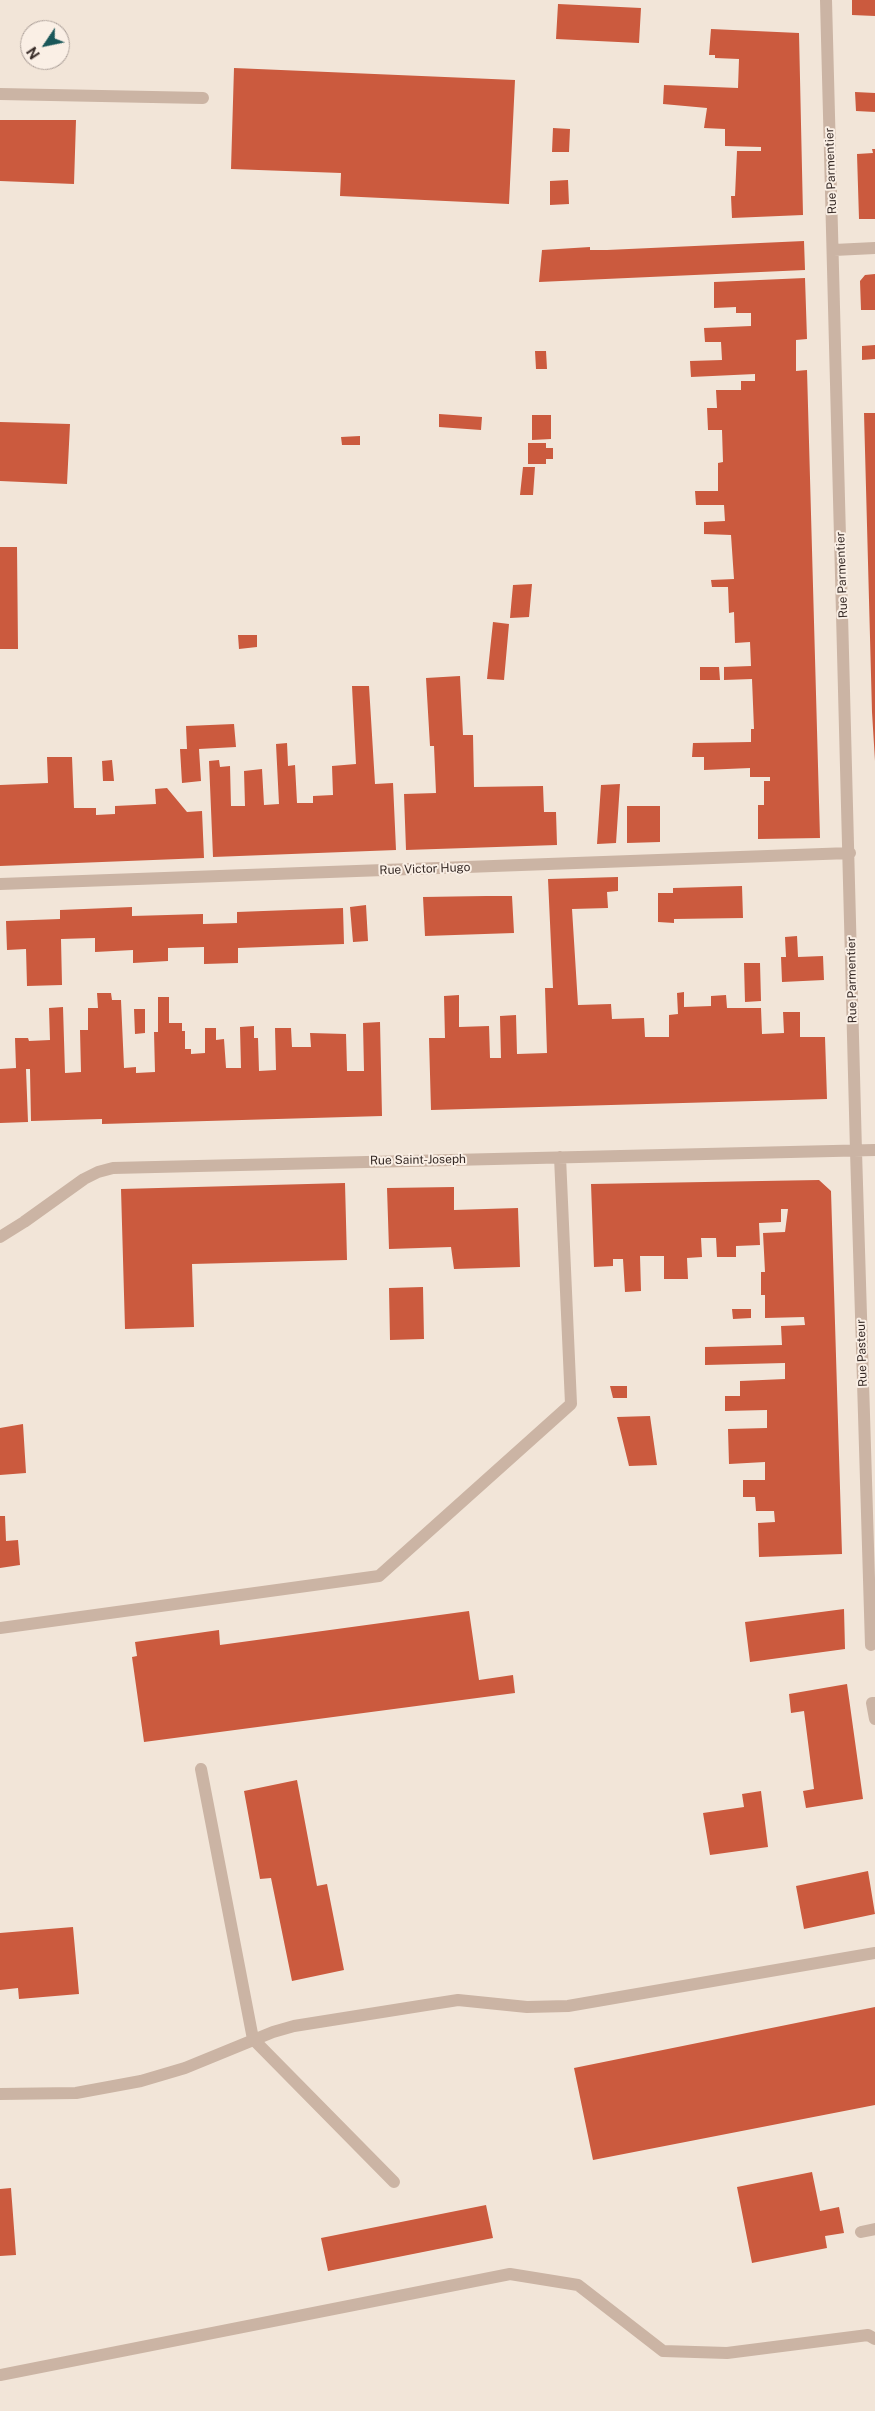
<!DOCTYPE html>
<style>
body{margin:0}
#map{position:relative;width:875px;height:2411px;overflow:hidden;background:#f2e5d8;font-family:"Public Sans",sans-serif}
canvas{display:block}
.north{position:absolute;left:20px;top:20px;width:50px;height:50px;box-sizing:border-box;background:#faefe5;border:1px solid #aca099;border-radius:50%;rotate:236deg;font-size:14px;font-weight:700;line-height:20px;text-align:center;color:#362a26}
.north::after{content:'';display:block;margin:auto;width:18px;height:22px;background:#1a5759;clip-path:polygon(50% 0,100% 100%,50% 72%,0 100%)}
</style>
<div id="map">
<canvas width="875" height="2411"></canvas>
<div class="north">N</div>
</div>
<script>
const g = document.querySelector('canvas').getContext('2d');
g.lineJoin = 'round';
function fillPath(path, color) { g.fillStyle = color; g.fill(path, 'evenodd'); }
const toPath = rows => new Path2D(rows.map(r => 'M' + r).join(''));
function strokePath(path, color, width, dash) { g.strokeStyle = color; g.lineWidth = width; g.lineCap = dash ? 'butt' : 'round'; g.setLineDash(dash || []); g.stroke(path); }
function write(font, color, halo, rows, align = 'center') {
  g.font = font + ' "Public Sans",sans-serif'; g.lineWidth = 4; g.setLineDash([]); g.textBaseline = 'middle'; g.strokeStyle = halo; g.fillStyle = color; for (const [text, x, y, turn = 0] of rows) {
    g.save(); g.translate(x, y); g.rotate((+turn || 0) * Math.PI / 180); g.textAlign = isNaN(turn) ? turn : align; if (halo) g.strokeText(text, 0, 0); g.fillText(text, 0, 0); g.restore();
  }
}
fillPath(toPath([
 [852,0,875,0,875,16,852,15],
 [558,4,641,8,639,43,556,39],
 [711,29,799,33,803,215,732,218,731,196,735,196,737,151,761,151,761,147,725,146,725,129,704,128,707,108,663,104,664,85,738,88,739,59,715,58,715,55,709,55],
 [234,68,515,80,509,204,340,196,341,173,231,169],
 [855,92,875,93,875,112,856,111],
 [0,120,76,120,74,184,0,181],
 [553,128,570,129,569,152,552,152],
 [872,149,875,149,875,219,859,219,857,154,873,153],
 [568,180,569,204,550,205,550,181],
 [804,241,805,270,539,282,542,250,590,247,590,250,607,250],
 [875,274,875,310,861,310,860,281,865,275],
 [805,278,807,339,796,340,796,371,807,370,820,838,758,839,758,805,764,805,764,781,770,781,770,777,750,777,750,768,704,770,704,757,692,757,693,743,751,742,751,729,754,729,752,679,724,680,724,667,751,666,750,642,735,643,734,612,729,613,728,587,712,587,711,580,734,579,731,535,704,534,704,522,725,521,724,505,696,505,695,491,718,491,718,463,723,462,722,430,708,430,707,408,717,408,716,390,741,390,741,381,755,381,755,374,691,377,690,361,722,360,721,342,705,342,704,328,751,326,751,313,736,313,736,307,714,308,714,282],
 [875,345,875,359,862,360,862,346],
 [535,351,546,351,547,369,536,369],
 [864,413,875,413,875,761,872,712],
 [439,414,482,417,481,430,439,427],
 [532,415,551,415,551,439,532,440],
 [0,422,70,424,67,484,0,481],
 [360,436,360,445,342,445,341,437],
 [528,443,546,443,546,448,553,448,553,459,546,459,546,464,528,464],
 [523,467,535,467,533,495,520,495],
 [0,547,17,547,18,649,0,649],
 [532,584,529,617,510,618,513,585],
 [493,622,509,624,504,680,487,679],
 [238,635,257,635,257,647,239,649],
 [700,667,719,667,720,680,700,680],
 [460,676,463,735,473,735,474,787,543,786,544,812,556,812,557,845,406,850,404,794,436,793,434,746,430,746,426,678],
 [352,686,369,686,375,784,393,783,396,850,213,857,209,761,219,760,220,767,230,766,231,806,245,806,244,771,262,769,264,805,279,804,276,744,287,743,288,766,295,765,297,803,313,803,313,796,333,795,332,766,356,764],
 [234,724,236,747,199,749,201,781,182,783,180,749,187,749,186,726],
 [47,757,72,757,74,808,96,808,96,815,115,814,115,806,156,804,155,789,167,788,187,812,202,811,204,858,0,866,0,785,48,783],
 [112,760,114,781,103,781,102,761],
 [620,784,616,843,597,844,601,785],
 [627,806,660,806,660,842,627,843],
 [618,877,618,891,607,892,608,908,572,909,578,1005,611,1004,612,1019,644,1018,645,1037,669,1037,669,1015,678,1014,677,993,684,992,684,1007,711,1006,711,996,726,995,727,1008,761,1008,762,1034,784,1033,783,1012,800,1012,800,1037,825,1037,827,1099,431,1110,429,1038,445,1038,444,996,459,995,459,1027,489,1026,490,1058,501,1058,500,1016,516,1015,517,1054,547,1053,545,988,553,988,548,879],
 [742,886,743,918,674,919,674,923,658,922,658,893,673,893,673,888],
 [486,896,512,896,514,933,425,936,423,897],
 [366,905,368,941,353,942,350,907],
 [132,907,132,916,203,914,203,924,237,923,237,912,343,908,344,944,238,948,238,963,204,964,204,947,168,948,168,961,133,963,133,950,95,952,95,938,61,939,62,985,27,986,26,949,7,950,6,921,60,919,60,910],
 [797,936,798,957,823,956,824,980,782,982,781,957,786,957,785,937],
 [744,963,760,963,761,1001,745,1002],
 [97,993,111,993,112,1000,121,1000,124,1068,136,1067,136,1073,155,1072,154,1032,158,1032,158,997,169,997,169,1023,182,1023,182,1031,185,1031,185,1049,191,1049,191,1054,205,1053,205,1028,216,1028,216,1040,224,1039,226,1068,241,1068,240,1027,254,1026,254,1038,258,1038,259,1071,276,1070,275,1028,291,1028,292,1047,311,1047,310,1033,346,1034,347,1071,364,1071,363,1023,380,1022,382,1116,102,1124,102,1119,31,1121,30,1069,26,1069,28,1122,0,1123,0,1069,16,1068,15,1038,28,1038,29,1041,50,1040,49,1008,63,1007,65,1073,81,1072,80,1030,88,1030,88,1008,98,1008],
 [134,1009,145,1009,145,1033,135,1034],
 [819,1180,831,1191,842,1554,759,1557,758,1523,775,1522,774,1511,756,1511,755,1497,743,1497,743,1480,765,1480,765,1462,729,1464,728,1429,767,1428,767,1410,725,1411,725,1396,740,1396,740,1381,785,1379,785,1363,705,1365,705,1347,782,1345,781,1326,805,1325,804,1317,765,1318,765,1295,761,1295,761,1272,765,1272,763,1233,785,1232,788,1209,781,1209,781,1222,759,1223,760,1245,736,1246,736,1257,717,1257,716,1238,701,1238,702,1257,687,1258,688,1279,664,1279,664,1256,640,1256,641,1291,625,1292,623,1259,613,1259,613,1266,594,1267,591,1184],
 [345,1183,347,1260,192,1264,194,1327,125,1329,121,1189],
 [454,1187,454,1210,518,1208,520,1267,454,1269,451,1247,389,1249,387,1188],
 [423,1287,424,1339,390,1340,389,1288],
 [732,1309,751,1309,751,1318,733,1319],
 [610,1386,627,1386,627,1398,613,1398],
 [650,1416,657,1465,629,1466,617,1417],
 [23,1424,26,1473,0,1475,0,1428],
 [0,1516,5,1516,6,1541,18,1540,20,1565,0,1568],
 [844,1609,845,1649,750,1662,745,1622],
 [469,1611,479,1680,513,1675,515,1693,144,1742,132,1657,137,1656,135,1642,219,1630,220,1645],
 [847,1684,863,1799,806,1808,803,1791,814,1789,804,1711,791,1713,789,1694],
 [297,1780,317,1886,327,1884,344,1970,292,1981,271,1878,260,1879,244,1791],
 [761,1791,768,1847,710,1855,703,1813,744,1807,742,1794],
 [868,1871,875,1914,804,1929,796,1886],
 [73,1927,79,1994,19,1999,18,1988,0,1990,0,1933],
 [875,2007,875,2105,593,2160,574,2068],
 [812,2172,820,2211,839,2207,844,2233,825,2236,827,2248,752,2263,737,2187],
 [11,2188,16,2255,0,2256,0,2189],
 [486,2205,493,2238,328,2271,321,2238]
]), '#cb5a3e');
strokePath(toPath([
 [826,0,856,1151,871,1645],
 [0,94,203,98],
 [834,250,875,248],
 [0,884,850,853],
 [0,1237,24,1222,84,1179,98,1172,113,1168,875,1150],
 [0,1628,379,1576,571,1404,560,1157],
 [875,1703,872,1703,875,1719],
 [201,1769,253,2039,394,2182],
 [0,2094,76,2093,141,2081,185,2068,273,2032,294,2026,426,2005,458,2000,527,2007,568,2006,875,1953],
 [861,2232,875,2229],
 [0,2375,510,2274,578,2285,663,2351,727,2353,868,2335,875,2339]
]), '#cbb4a4', 12);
write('12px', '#362a26', '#faefe5', [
 ["Rue Parmentier",831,171,-92],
 ["Rue Parmentier",842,575,-92],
 ["Rue Victor Hugo",425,869,-2],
 ["Rue Parmentier",852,980,-91],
 ["Rue Saint-Joseph",418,1160,-1],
 ["Rue Pasteur",862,1353,-92]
]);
</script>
